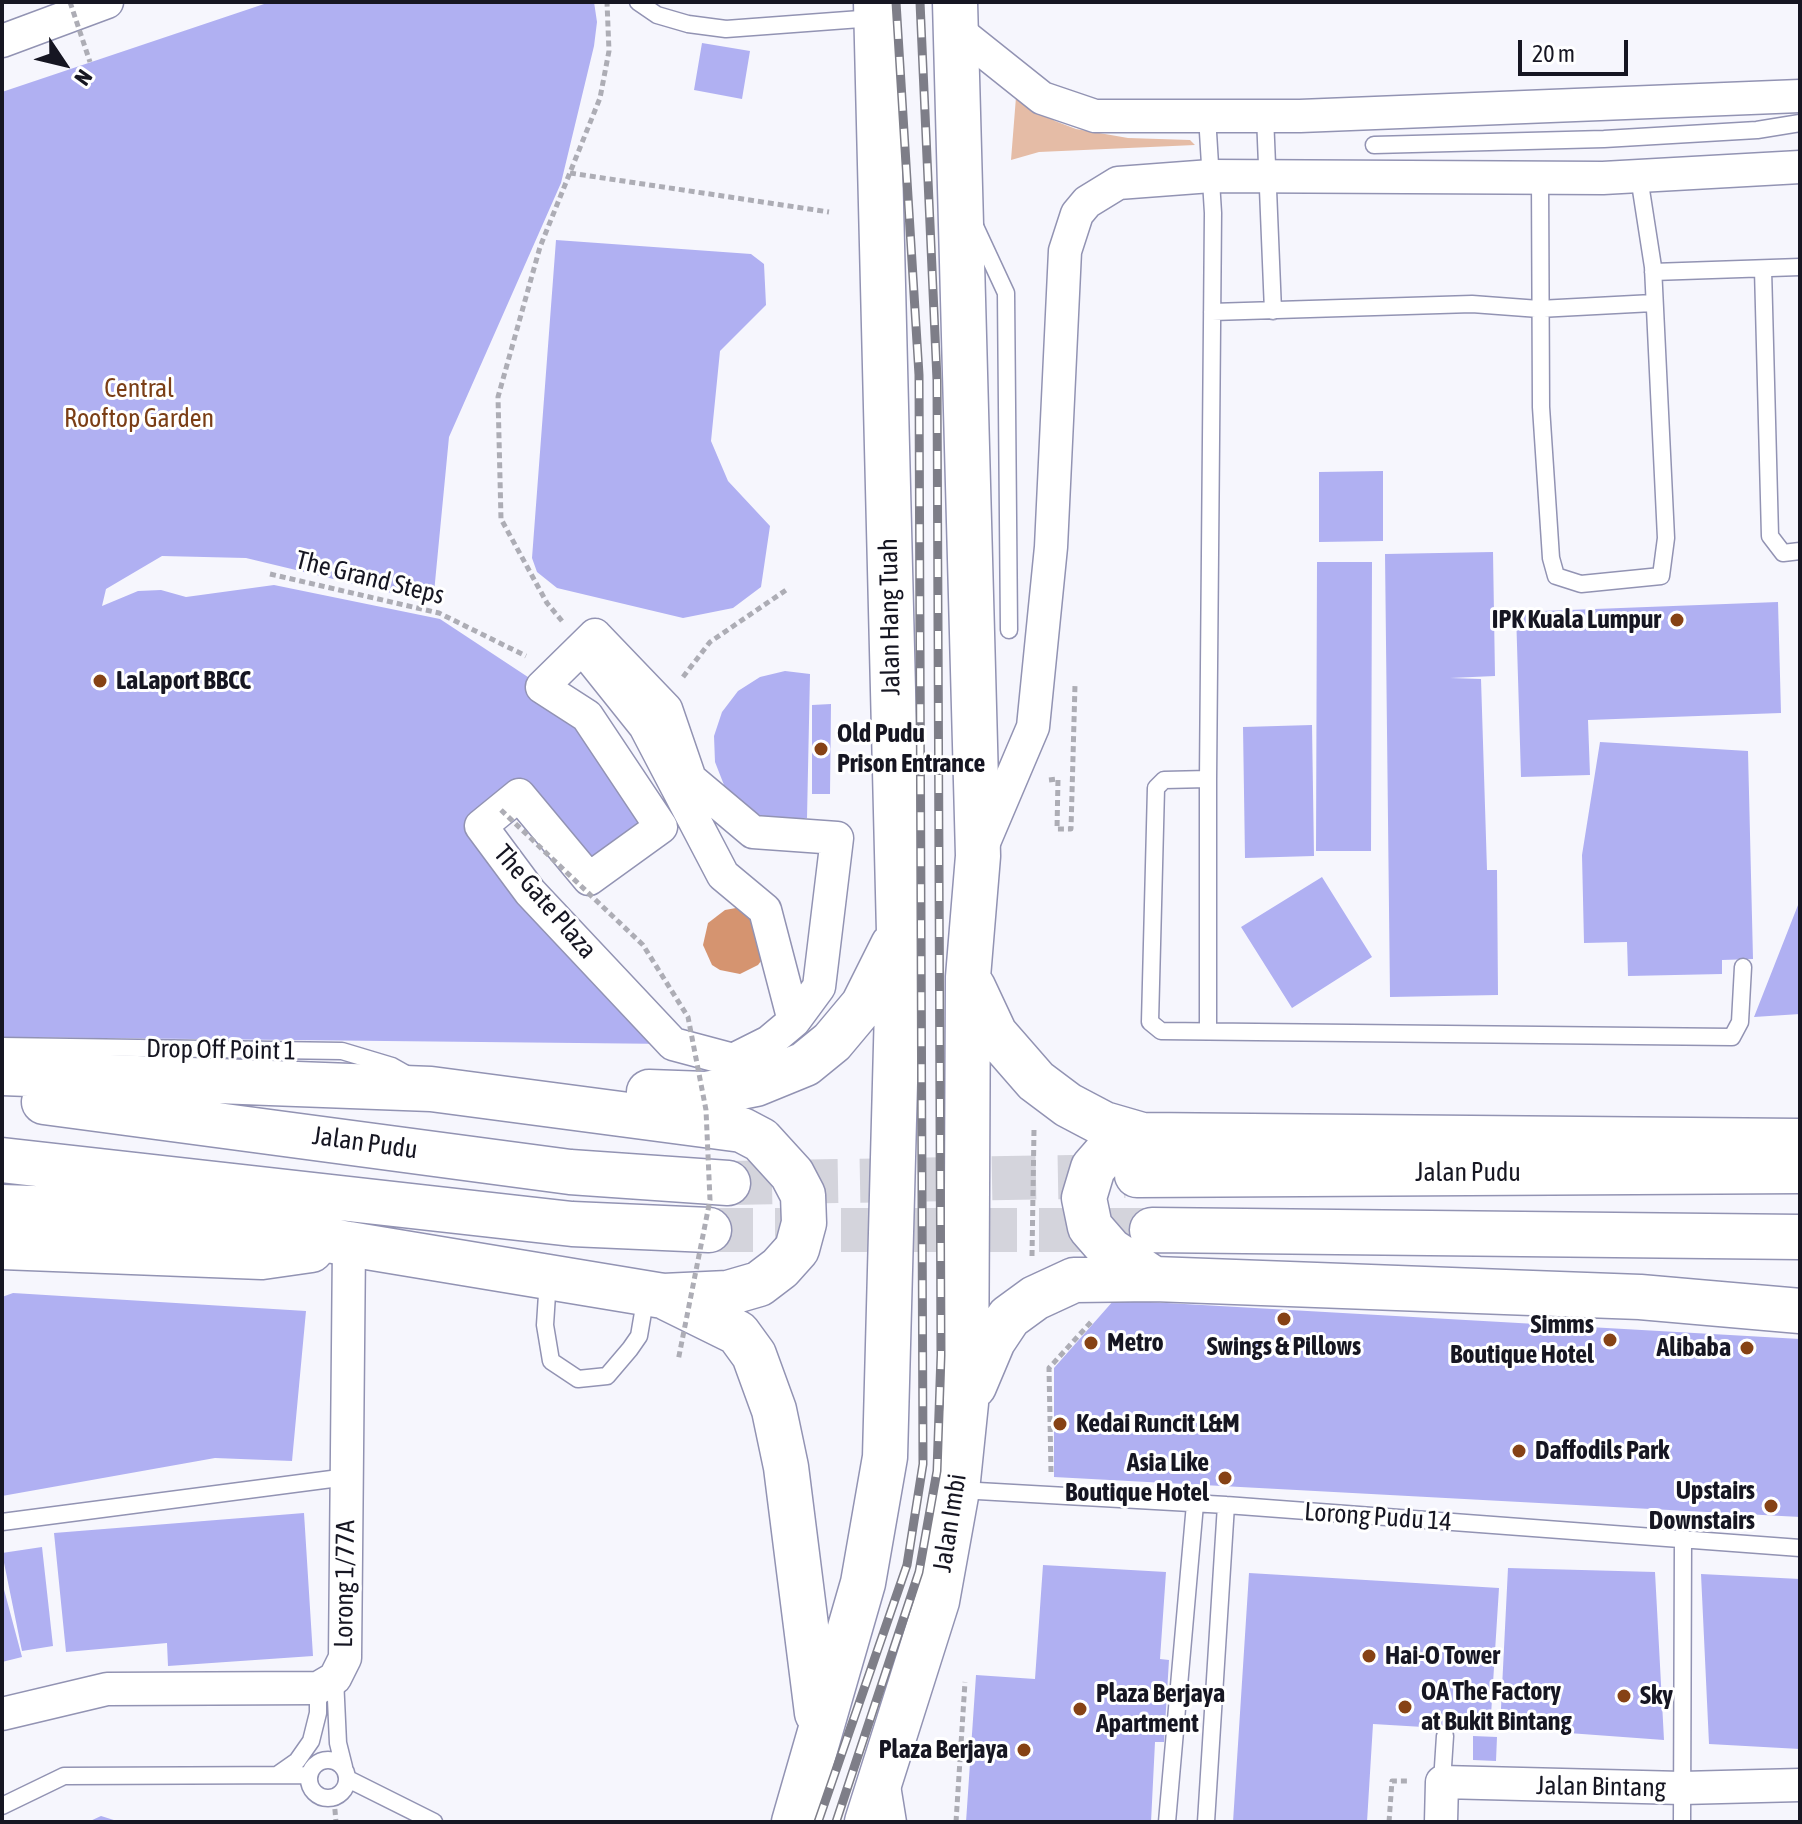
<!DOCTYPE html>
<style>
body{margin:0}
#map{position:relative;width:1802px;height:1824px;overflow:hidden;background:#f6f6fd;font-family:"Asap Condensed",sans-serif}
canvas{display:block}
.frame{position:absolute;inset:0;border:4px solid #161622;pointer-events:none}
.north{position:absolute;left:24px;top:24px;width:80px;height:80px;-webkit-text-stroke:6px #fff;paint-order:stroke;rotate:125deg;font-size:22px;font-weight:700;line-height:32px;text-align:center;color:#161622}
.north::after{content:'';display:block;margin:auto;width:28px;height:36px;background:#161622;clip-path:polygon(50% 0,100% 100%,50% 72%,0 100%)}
.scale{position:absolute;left:1518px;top:40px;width:110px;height:36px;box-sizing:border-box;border:4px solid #161622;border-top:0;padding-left:10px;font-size:24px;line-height:28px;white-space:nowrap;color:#161622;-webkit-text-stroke:6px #fff;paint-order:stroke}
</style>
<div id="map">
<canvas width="1802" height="1824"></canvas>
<div class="frame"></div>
<div class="north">N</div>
<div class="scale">20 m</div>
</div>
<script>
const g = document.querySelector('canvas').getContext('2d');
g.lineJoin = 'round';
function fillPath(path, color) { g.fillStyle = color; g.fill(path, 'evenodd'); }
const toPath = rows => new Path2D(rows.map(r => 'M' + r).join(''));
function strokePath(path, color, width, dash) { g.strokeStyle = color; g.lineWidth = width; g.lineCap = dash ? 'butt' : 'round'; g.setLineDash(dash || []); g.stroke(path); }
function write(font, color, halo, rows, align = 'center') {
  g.font = font + ' "Asap Condensed",sans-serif'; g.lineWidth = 6; g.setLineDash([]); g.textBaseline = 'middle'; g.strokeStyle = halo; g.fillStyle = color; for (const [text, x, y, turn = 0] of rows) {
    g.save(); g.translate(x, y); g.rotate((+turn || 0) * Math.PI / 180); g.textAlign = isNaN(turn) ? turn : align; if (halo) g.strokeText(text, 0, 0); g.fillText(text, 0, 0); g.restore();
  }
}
fillPath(toPath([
 [1016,97,1055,121,1076,129,1128,138,1190,140,1195,145,1039,152,1011,160]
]), '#e5bca6');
fillPath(toPath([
 [736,908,757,916,764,957,758,965,740,974,720,970,712,965,703,945,708,923,725,910]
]), '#d59470');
fillPath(toPath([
 [270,2,594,2,597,22,594,46,561,183,449,437,433,603,246,558,162,556,106,589,102,606,138,591,161,590,186,597,274,585,440,619,587,716,661,827,589,879,519,795,481,826,673,1044,2,1037,2,92],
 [702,43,750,51,742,99,694,90],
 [556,240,751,254,764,264,766,305,720,351,711,441,728,481,770,526,761,587,733,608,683,618,557,588,537,572,532,558],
 [1383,471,1383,541,1319,542,1319,472],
 [1493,552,1495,676,1450,678,1481,679,1487,870,1497,870,1498,995,1390,997,1385,554],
 [1317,562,1372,562,1371,851,1316,851],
 [1778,602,1781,713,1588,720,1590,775,1521,777,1516,612],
 [785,671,810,674,807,818,783,821,760,815,739,803,724,785,715,762,714,736,722,712,738,691,760,677],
 [831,704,830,794,812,794,812,705],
 [1312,725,1314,856,1245,858,1243,727],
 [1600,742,1748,751,1753,959,1722,960,1722,974,1628,976,1627,942,1584,943,1582,855],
 [1322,877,1372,957,1292,1008,1241,927],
 [1800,900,1800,1014,1754,1017],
 [13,1293,306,1311,292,1461,215,1458,2,1496,2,1297],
 [1114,1300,1800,1339,1800,1517,1054,1477,1054,1368],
 [304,1513,313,1656,168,1666,167,1643,66,1652,54,1533],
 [42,1547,53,1646,22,1651,2,1553],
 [1043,1565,1166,1572,1160,1659,1169,1660,1164,1742,1155,1742,1151,1822,966,1822,976,1675,1035,1679],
 [1508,1568,1655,1572,1664,1740,1500,1728],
 [1249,1573,1499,1588,1490,1731,1373,1724,1367,1822,1233,1822],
 [1701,1574,1800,1579,1800,1749,1709,1744],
 [2,1582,22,1657,2,1662],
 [1473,1736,1497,1737,1496,1761,1473,1760],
 [101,1816,117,1821,117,1822,88,1822]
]), '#b0b0f2');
strokePath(toPath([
 [728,1183,1125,1176],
 [709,1230,1152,1230]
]), '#d4d4dc', 44, [44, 22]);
const lane = toPath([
 [638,2,657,15,688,24,726,29,874,18],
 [1207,116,1213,213,1208,779,1164,780,1156,788,1150,1022,1161,1031,1732,1037,1740,1022,1743,967],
 [1265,116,1273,311],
 [1374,145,1604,139,1757,130,1800,123],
 [1540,176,1541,407,1551,558,1556,576,1581,584,1661,576,1666,538,1653,267,1639,177],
 [974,224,1006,293,1009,630],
 [1763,269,1770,536,1783,553,1800,551],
 [1653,272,1800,267],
 [1212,312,1472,304,1539,309,1653,303],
 [1208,779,1208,1031],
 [2,1046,342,1051,392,1066,408,1075],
 [548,1279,545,1325,551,1361,578,1379,607,1376,630,1349,639,1336,646,1295],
 [960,1490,1226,1505,1800,1548],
 [2,1522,347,1477],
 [335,1678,338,1743,344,1767],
 '309 1779a19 19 0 1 1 38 0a19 19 0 1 1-38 0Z',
 [277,1775,297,1761,311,1741,318,1713,318,1688],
 [348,1779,434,1822],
 [1442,1782,1445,1736],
 [892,1785,898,1822],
 [2,1806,64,1776,309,1775],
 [1167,1822,1195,1504],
 [1206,1822,1226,1505],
 [1682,1822,1683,1540]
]);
const street = toPath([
 [958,31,1042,98,1095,116,1300,116,1800,96],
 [2,41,107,2],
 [595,635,666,709,690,779,753,832,837,838,819,987,794,1021,769,1042,733,1060,673,1044,530,892,481,826,519,795,589,879,661,827,587,716,542,687,595,635],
 [589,656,645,726,723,875,765,910,794,1021],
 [982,847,1033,727,1051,547,1065,251,1077,214,1087,202,1118,183,1211,176,1603,178,1800,167],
 [2,1714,107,1689,318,1688,335,1678,345,1658,349,1244],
 [1441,1822,1442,1782,1682,1788,1800,1785]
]);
const secondary = toPath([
 [973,987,995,1034,1036,1081,1068,1105,1104,1124,1142,1135,1800,1141],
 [2,1073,431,1089,742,1130,761,1140,792,1174,803,1195,804,1223,797,1249,780,1268,759,1284,728,1293,663,1296,349,1244,185,1213,2,1207],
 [649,1092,706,1094,756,1084,805,1064,832,1042,863,1005,893,945],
 [44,1102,570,1172,728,1183],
 [1142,1135,1113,1145,1093,1168,1084,1198,1090,1227,1110,1250,1154,1279],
 [2,1160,572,1224,709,1230],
 [1137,1175,1800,1171],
 [1152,1230,1800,1237],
 [2,1247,262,1257,311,1250],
 [667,1298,738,1333,754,1355,774,1410,786,1467,817,1713],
 [974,1386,993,1341,1009,1317,1035,1298,1074,1280,1154,1279,1640,1297,1800,1311],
 [794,1822,863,1583,885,1457,899,933,876,2],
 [867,1822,937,1601,957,1490,966,1403,968,977,978,856,955,2]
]);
strokePath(lane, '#9293b3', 19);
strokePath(street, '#9293b3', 35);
strokePath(secondary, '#9293b3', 47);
strokePath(toPath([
 [570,173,829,212],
 [270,574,439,613,526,656],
 [562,621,547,603,501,519,498,397,540,247,600,98,609,51,607,2],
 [683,677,710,642,789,588],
 [1049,780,1058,779,1057,829,1071,829,1075,685],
 [1032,1256,1034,1130],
 [1051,1472,1049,1368,1091,1322],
 [334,1799,336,1822],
 [956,1822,965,1682],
 [1389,1822,1392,1781,1410,1781]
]), '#adadb5', 5, [6, 4]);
strokePath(lane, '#fff', 16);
strokePath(street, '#fff', 32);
strokePath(secondary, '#fff', 44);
const rail = toPath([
 [818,1822,907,1565,923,1464,919,375,896,2],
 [836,1822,919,1572,937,1471,941,1355,937,380,920,2]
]);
strokePath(rail, '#7e7e88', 9);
strokePath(rail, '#fff', 6, [18]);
strokePath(toPath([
 [70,2,90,62],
 [501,810,643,945,688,1017,706,1110,710,1200,678,1361]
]), '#adadb5', 5, [6, 4]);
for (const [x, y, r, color] of [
 [1677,620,8,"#864215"],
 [100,681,8,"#864215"],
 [821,749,8,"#864215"],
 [1284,1319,8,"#864215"],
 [1610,1340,8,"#864215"],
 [1091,1343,8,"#864215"],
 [1747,1348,8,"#864215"],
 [1060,1424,8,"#864215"],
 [1519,1451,8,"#864215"],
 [1225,1478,8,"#864215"],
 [1771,1506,8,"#864215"],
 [1369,1656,8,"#864215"],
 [1624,1696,8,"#864215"],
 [1405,1707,8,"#864215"],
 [1080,1709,8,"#864215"],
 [1024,1750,8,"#864215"]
]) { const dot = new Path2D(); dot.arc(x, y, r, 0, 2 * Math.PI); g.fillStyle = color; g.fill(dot); strokePath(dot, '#fff', 3); }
write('26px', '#7b3e16', '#fff', [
 ["Central",139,389],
 ["Rooftop Garden",139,419]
]);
write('26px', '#161622', '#fff', [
 ["The Grand Steps",370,578,14],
 ["Jalan Hang Tuah",890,617,-91],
 ["The Gate Plaza",545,902,49],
 ["Drop Off Point 1",221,1050,1],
 ["Jalan Pudu",365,1143,8],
 ["Jalan Pudu",1468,1173],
 ["Lorong Pudu 14",1378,1517,4],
 ["Jalan Imbi",950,1523,-81],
 ["Lorong 1/77A",345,1584,-89],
 ["Jalan Bintang",1601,1787,1]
]);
write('bold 26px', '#161622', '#fff', [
 ["IPK Kuala Lumpur",1661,620,"right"],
 ["LaLaport BBCC",116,681],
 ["Old Pudu",837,734],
 ["Prison Entrance",837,764],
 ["Simms",1594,1325,"right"],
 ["Boutique Hotel",1594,1355,"right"],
 ["Metro",1107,1343],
 ["Swings & Pillows",1284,1347,"center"],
 ["Alibaba",1731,1348,"right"],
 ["Kedai Runcit L&M",1076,1424],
 ["Daffodils Park",1535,1451],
 ["Asia Like",1209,1463,"right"],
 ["Boutique Hotel",1209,1493,"right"],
 ["Upstairs",1755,1491,"right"],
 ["Downstairs",1755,1521,"right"],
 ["Hai-O Tower",1385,1656],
 ["OA The Factory",1421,1692],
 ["at Bukit Bintang",1421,1722],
 ["Plaza Berjaya",1096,1694],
 ["Apartment",1096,1724],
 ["Sky",1640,1696],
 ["Plaza Berjaya",1008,1750,"right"]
], 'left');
</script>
